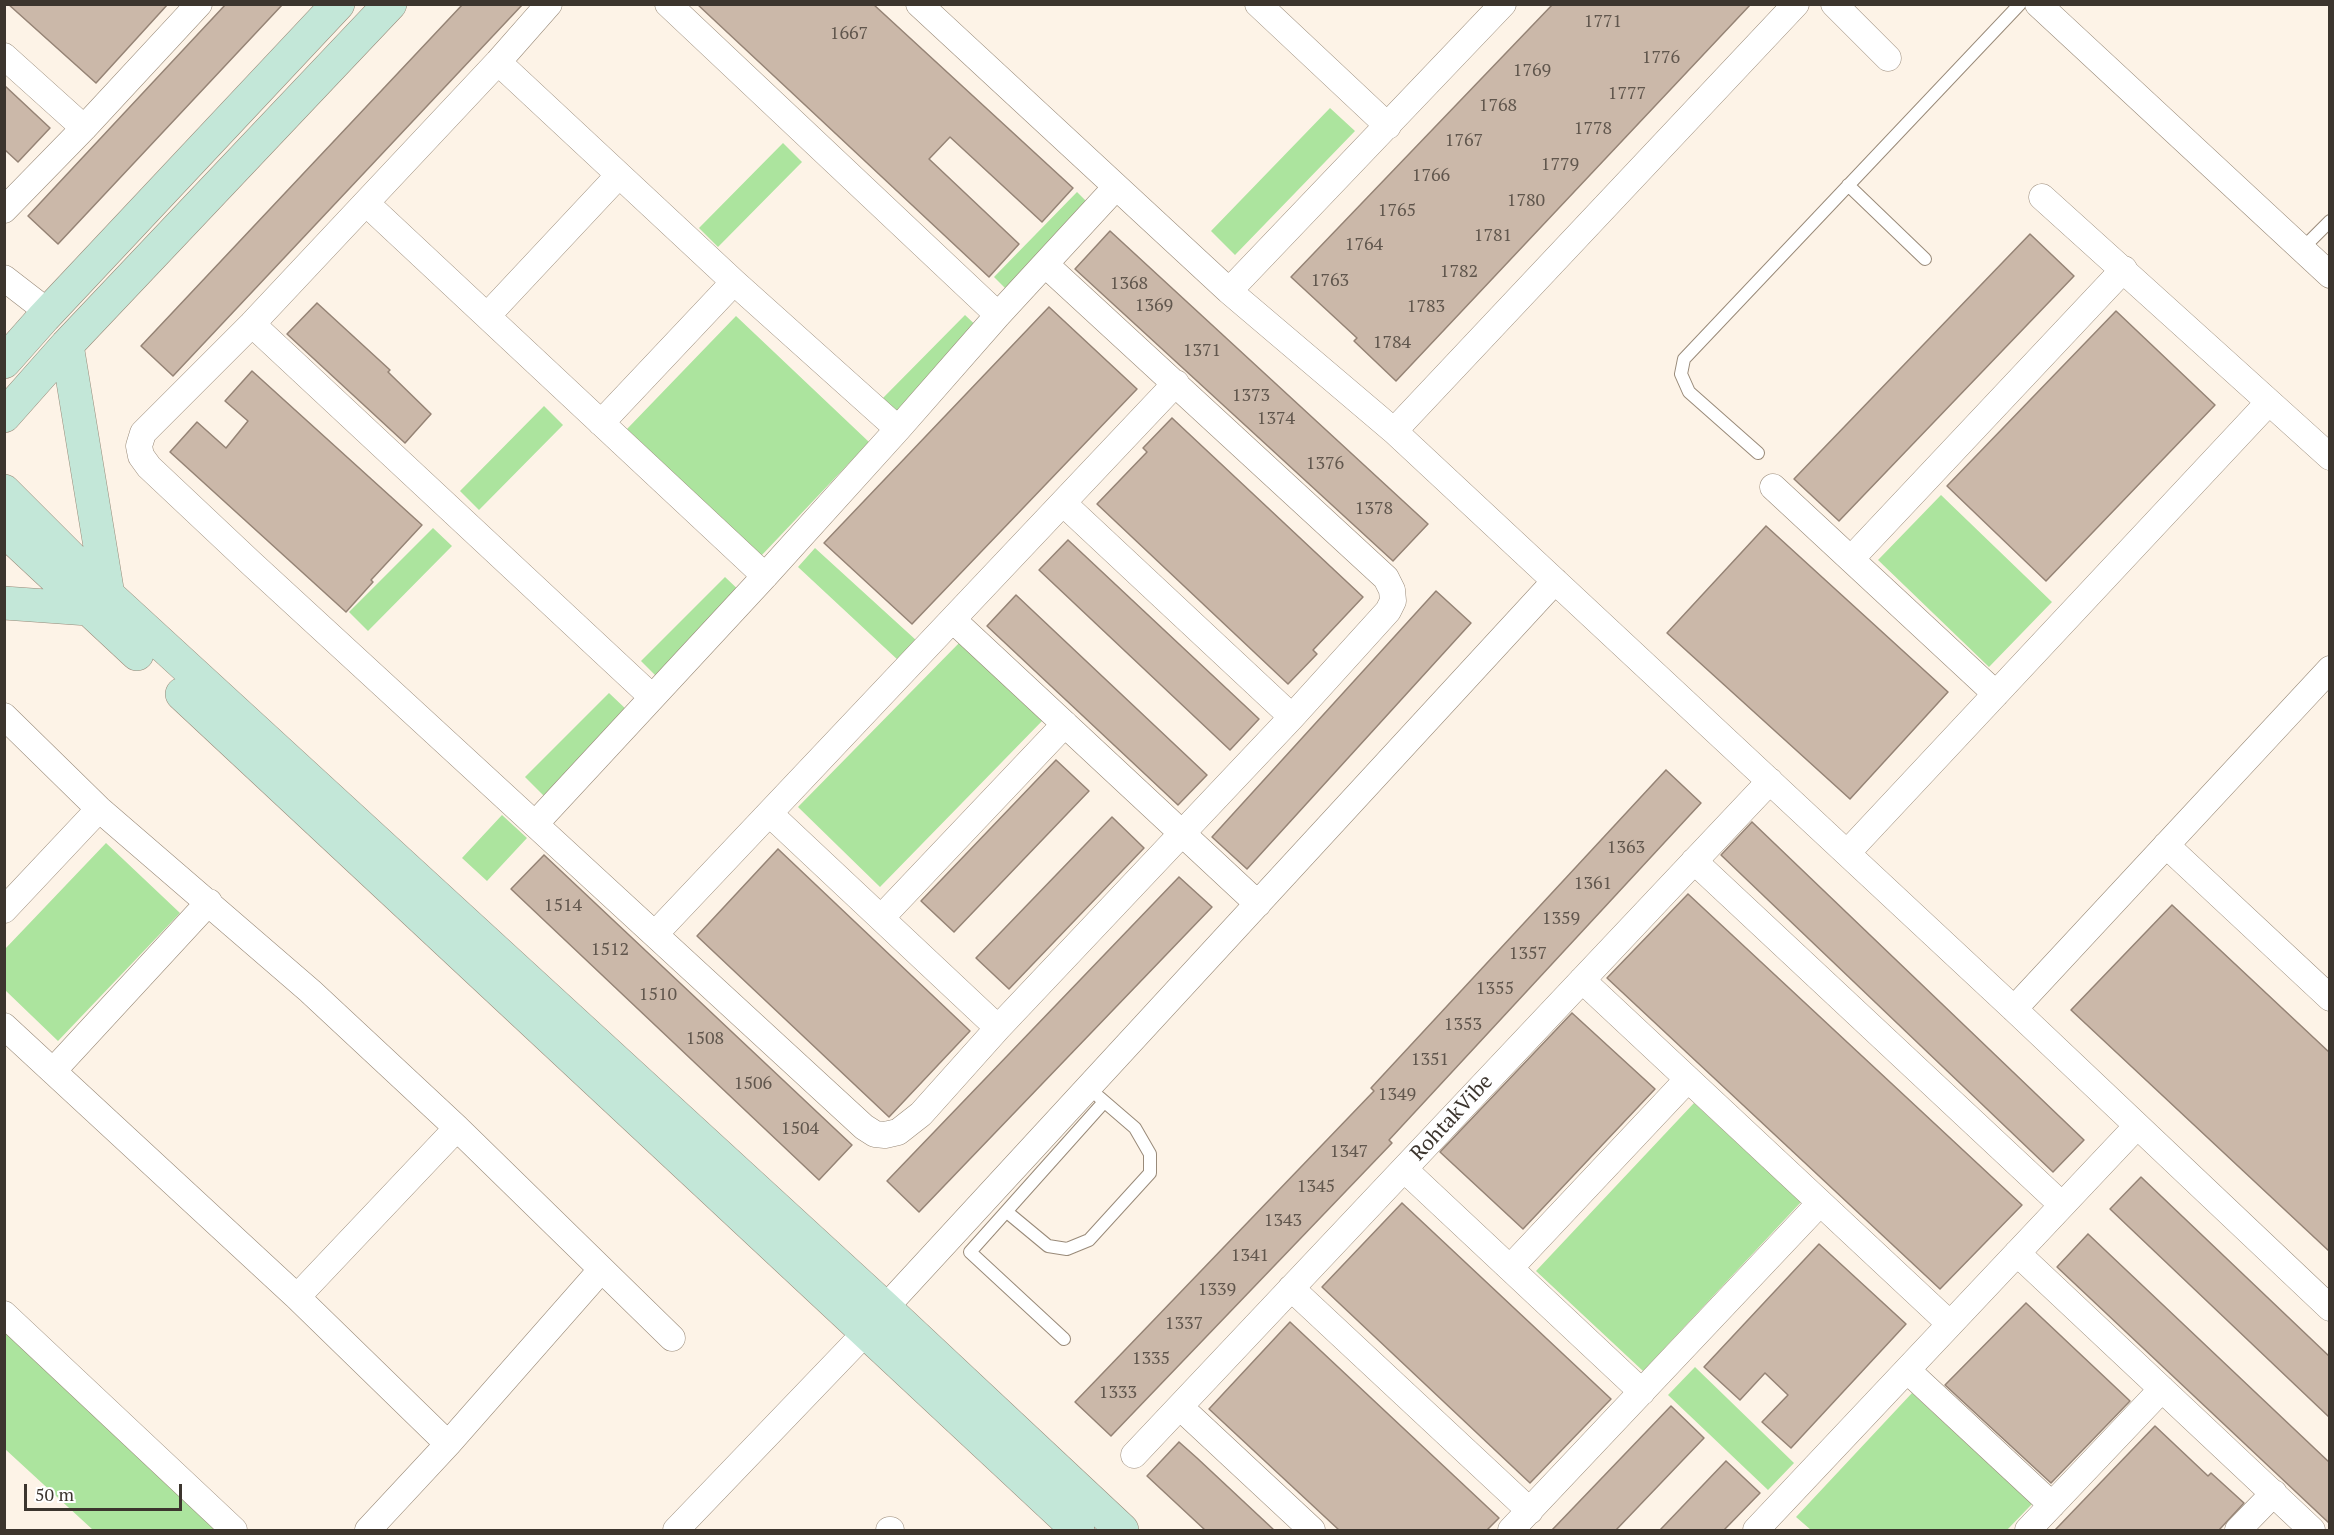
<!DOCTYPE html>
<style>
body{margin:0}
#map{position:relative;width:2334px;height:1535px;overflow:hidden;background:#fdf3e7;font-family:"PT Serif",serif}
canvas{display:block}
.frame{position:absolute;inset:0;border:6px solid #3c352e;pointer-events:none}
.scale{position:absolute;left:24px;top:1484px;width:158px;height:27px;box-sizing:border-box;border:3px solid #3c352e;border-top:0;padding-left:8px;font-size:18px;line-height:21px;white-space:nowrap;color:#3c352e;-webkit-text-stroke:4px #fff;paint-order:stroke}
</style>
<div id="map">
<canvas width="2334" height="1535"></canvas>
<div class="frame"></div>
<div class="scale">50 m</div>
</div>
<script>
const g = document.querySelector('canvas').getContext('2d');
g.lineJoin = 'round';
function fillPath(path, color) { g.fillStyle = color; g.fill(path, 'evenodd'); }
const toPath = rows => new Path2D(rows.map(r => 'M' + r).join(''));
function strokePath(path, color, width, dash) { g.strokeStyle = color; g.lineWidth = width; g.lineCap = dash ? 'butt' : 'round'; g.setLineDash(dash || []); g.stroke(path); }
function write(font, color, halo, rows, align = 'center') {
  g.font = font + ' "PT Serif",serif'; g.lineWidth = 4.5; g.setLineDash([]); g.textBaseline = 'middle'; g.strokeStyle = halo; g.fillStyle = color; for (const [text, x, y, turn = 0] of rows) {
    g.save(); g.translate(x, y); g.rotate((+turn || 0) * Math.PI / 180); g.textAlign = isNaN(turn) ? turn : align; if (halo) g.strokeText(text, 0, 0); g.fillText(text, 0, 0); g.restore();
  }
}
fillPath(toPath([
 [1330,108,1355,131,1235,255,1211,231],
 [783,143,802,162,718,247,699,228],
 [1077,192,1096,211,1013,296,994,277],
 [965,315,984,333,900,418,881,400],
 [736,316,869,442,761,556,627,429],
 [544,406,563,425,479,510,460,491],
 [1941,495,2052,602,1989,667,1878,560],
 [433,528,452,546,368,631,349,612],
 [815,548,917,641,899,661,798,567],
 [725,577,744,595,660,680,641,661],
 [961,641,1043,720,880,887,798,807],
 [609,693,628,711,544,796,525,777],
 [502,815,527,838,487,881,462,858],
 [106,843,180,913,58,1041,5,990,5,949],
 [1694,1103,1801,1202,1643,1371,1536,1271],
 [4,1318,227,1530,93,1530,5,1449],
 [1695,1367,1794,1463,1768,1490,1668,1395],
 [1912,1393,2032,1504,2007,1530,1811,1530,1796,1517]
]), '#ace49e');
const building = toPath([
 [8,4,168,4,96,83,8,4],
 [226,4,283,4,58,244,28,216,226,4],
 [463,4,523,4,173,376,141,346,463,4],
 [697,4,873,4,1073,188,1042,222,950,137,929,159,1019,244,989,277,697,4],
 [1553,4,1751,4,1396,381,1354,341,1357,338,1291,277,1553,4],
 [4,85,50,128,18,162,4,149,4,85],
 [1110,231,1428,524,1393,561,1075,269,1110,231],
 [2030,234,2074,276,1839,521,1794,479,2030,234],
 [317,303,390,370,388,372,431,414,405,443,287,334,317,303],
 [1049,307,1137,389,912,624,824,543,1049,307],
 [2116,311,2215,405,2046,581,1947,486,2116,311],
 [252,371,422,525,371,580,373,582,346,612,170,452,197,422,226,448,248,421,225,401,252,371],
 [1172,418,1363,597,1313,650,1317,654,1288,684,1097,504,1147,452,1143,448,1172,418],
 [1766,526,1948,692,1850,799,1667,633,1766,526],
 [1068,540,1259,719,1230,750,1039,570,1068,540],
 [1436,591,1471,623,1247,869,1212,837,1436,591],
 [1016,595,1207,775,1178,805,987,626,1016,595],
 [1056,760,1089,791,954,932,921,901,1056,760],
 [1666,770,1701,803,1389,1140,1392,1143,1111,1436,1075,1402,1374,1091,1371,1088,1666,770],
 [1112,817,1144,848,1009,989,976,958,1112,817],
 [1752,822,2084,1140,2053,1172,1721,855,1752,822],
 [778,849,970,1031,889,1117,697,936,778,849],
 [544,855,852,1145,819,1180,511,889,544,855],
 [1179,877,1212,907,919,1212,887,1181,1179,877],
 [1688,894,2022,1205,1940,1289,1607,978,1688,894],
 [2172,905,2330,1053,2330,1252,2071,1010,2172,905],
 [1572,1013,1655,1089,1523,1229,1440,1152,1572,1013],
 [2141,1177,2330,1357,2330,1418,2110,1209,2141,1177],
 [1402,1203,1611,1399,1530,1483,1322,1287,1402,1203],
 [2088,1234,2330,1463,2330,1524,2057,1267,2088,1234],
 [1819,1244,1906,1324,1791,1448,1762,1422,1788,1395,1765,1373,1740,1400,1704,1367,1819,1244],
 [2026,1303,2130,1401,2051,1483,1945,1385,2026,1303],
 [1290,1322,1499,1518,1487,1530,1339,1530,1209,1409,1290,1322],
 [1671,1406,1704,1438,1681,1462,1616,1530,1552,1530,1671,1406],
 [2155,1426,2208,1476,2211,1473,2244,1503,2219,1530,2055,1530,2155,1426],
 [1179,1442,1197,1458,1274,1530,1205,1530,1147,1476,1179,1442],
 [1726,1461,1760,1493,1724,1530,1660,1530,1726,1461]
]);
fillPath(building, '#cbb8a9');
strokePath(building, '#958375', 1.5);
const service = toPath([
 [1848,185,1925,259],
 [2302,249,2330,221],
 [1758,453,1689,392,1681,374,1684,359,2020,4],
 [1007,1212,1048,1246,1067,1249,1089,1240,1150,1173,1150,1154,1135,1128,1099,1097],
 [1064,1339,970,1252,1104,1102]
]);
const minor = toPath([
 [549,4,498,62,252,324,143,433,139,446,141,456,149,467,251,563,864,1127,875,1134,885,1135,898,1132,921,1114,998,1028,1292,717,1388,611,1393,601,1392,590,1386,578,1046,265],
 [668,4,998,315],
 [919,4,1229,291,1394,431,2014,1009,2330,1308],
 [1258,4,1388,126],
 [1834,4,1888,58],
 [2038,4,2330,275],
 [4,56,84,128],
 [498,62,734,282,898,429],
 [2042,197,2330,457],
 [366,203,765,576],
 [4,210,84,128,199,4],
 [4,278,48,312],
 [1229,291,1503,4],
 [487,316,619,175],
 [252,324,652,697],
 [601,423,734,282],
 [1394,431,1796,4],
 [1773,487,1996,694],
 [1063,503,1292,717],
 [1851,559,2124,269],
 [953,620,1258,904],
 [4,716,99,809,310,991,457,1128,672,1338],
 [770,814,998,1028],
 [536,823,765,576,898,429,998,315,1116,187],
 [2166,845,2330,998],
 [1847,853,2269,402],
 [1694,861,2062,1205],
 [4,910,99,809],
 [881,918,1065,724],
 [655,934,1176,383],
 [1582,980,1950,1324],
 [2014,1009,2330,669],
 [4,1026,297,1297,448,1444],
 [53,1071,209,902],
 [1404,1169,1642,1392],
 [2017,1253,2312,1530],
 [1510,1268,1688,1079],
 [1291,1288,1530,1511],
 [297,1297,457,1128],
 [4,1314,234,1530],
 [1907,1370,2052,1505],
 [1180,1407,1312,1530],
 [1134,1455,1770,781],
 [368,1530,448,1444,601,1270],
 [676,1530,867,1331,885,1308,1555,581],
 [889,1530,891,1530],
 [1511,1530,1820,1203],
 [1756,1530,2137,1126],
 [2028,1530,2162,1389],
 [2238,1530,2274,1493]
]);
const secondary = toPath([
 [67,345,108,595],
 [4,362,44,317,338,4],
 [4,416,67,345,390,4],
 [4,491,108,595,885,1308,1122,1530],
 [4,530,137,654],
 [4,603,88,609],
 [182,694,1078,1530]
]);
strokePath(service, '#998a79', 14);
strokePath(minor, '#998a79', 27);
strokePath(secondary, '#998a79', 34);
strokePath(service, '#fff', 12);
strokePath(minor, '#fff', 26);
strokePath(secondary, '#c3e7d8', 33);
write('18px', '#60564d', null, [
 ["1771",1603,22],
 ["1667",849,34],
 ["1776",1661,58],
 ["1769",1532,71],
 ["1777",1627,94],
 ["1768",1498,106],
 ["1778",1593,129],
 ["1767",1464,141],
 ["1779",1560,165],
 ["1766",1431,176],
 ["1780",1526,201],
 ["1765",1397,211],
 ["1781",1493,236],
 ["1764",1364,245],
 ["1782",1459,272],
 ["1763",1330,281],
 ["1368",1129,284],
 ["1369",1154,306],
 ["1783",1426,307],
 ["1784",1392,343],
 ["1371",1202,351],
 ["1373",1251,396],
 ["1374",1276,419],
 ["1376",1325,464],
 ["1378",1374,509],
 ["1363",1626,848],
 ["1361",1593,884],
 ["1514",563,906],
 ["1359",1561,919],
 ["1512",610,950],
 ["1357",1528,954],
 ["1355",1495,989],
 ["1510",658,995],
 ["1353",1463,1025],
 ["1508",705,1039],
 ["1351",1430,1060],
 ["1506",753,1084],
 ["1349",1397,1095],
 ["1504",800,1129],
 ["1347",1349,1152],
 ["1345",1316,1187],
 ["1343",1283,1221],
 ["1341",1250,1256],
 ["1339",1217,1290],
 ["1337",1184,1324],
 ["1335",1151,1359],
 ["1333",1118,1393]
]);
write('21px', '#3c352e', '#fff', [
 ["RohtakVibe",1452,1118,-47]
]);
</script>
